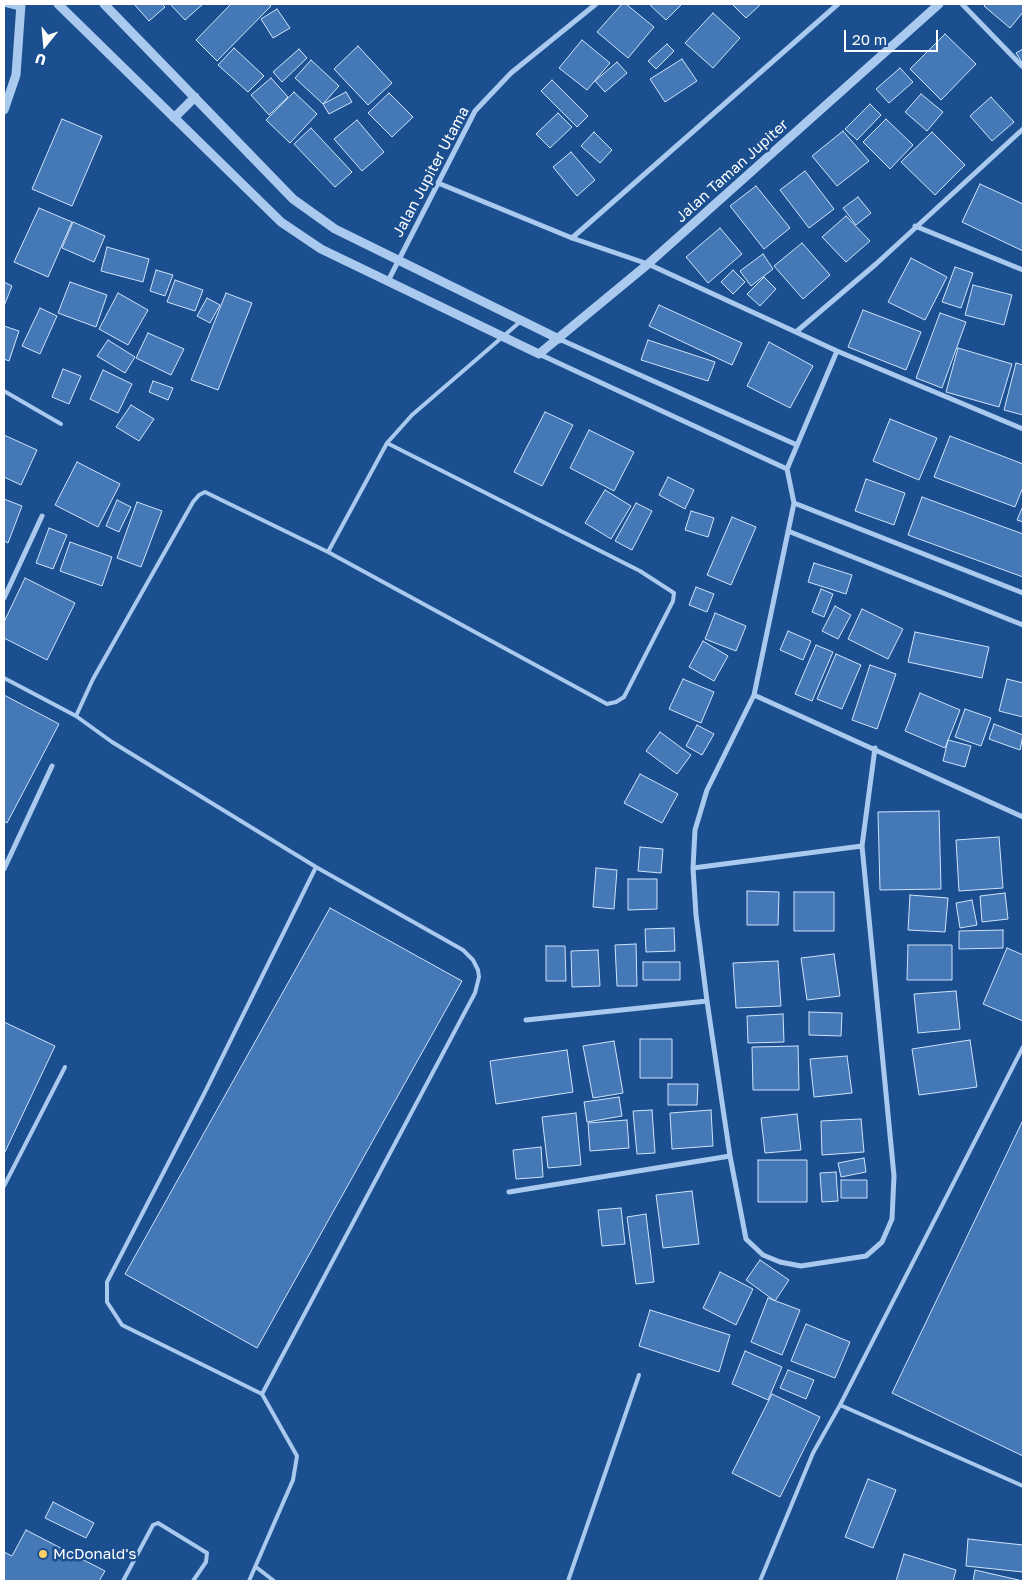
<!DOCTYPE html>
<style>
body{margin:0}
#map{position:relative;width:1027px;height:1585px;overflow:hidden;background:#1b4f8f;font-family:"Golos Text",sans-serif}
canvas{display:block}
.frame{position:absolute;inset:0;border:5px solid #fff;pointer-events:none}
.north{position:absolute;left:20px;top:20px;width:50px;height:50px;-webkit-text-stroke:4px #1b4f8f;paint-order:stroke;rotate:197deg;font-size:14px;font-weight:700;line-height:20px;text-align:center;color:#fff}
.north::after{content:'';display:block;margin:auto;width:18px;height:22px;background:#fff;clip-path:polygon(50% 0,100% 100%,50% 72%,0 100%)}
.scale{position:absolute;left:844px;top:30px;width:94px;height:22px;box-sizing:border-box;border:2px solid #fff;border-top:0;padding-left:6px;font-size:15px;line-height:18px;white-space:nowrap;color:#fff;-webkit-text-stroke:4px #1b4f8f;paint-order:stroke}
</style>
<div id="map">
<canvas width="1027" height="1585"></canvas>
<div class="frame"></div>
<div class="north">U</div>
<div class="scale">20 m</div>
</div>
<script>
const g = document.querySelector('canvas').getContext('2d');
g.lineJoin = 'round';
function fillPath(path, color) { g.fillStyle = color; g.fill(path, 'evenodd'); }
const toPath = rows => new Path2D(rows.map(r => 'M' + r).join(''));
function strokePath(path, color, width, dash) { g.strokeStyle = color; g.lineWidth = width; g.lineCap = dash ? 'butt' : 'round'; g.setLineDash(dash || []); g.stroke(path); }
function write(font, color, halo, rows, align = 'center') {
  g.font = font + ' "Golos Text",sans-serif'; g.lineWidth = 5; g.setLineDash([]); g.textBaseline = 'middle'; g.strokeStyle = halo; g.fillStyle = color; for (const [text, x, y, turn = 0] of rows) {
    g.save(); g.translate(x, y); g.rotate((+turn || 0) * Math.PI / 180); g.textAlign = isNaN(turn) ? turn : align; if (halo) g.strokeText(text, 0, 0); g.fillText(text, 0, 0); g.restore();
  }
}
const building = toPath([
 [134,4,162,4,165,7,149,21,134,4],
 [170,4,203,4,185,20,170,4],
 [231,4,268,4,271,6,217,61,196,40,231,4],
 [622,4,626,4,654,27,628,58,597,32,622,4],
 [649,4,682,4,666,20,649,4],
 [735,4,761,4,746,18,733,5,735,4],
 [986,4,1023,4,1023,12,1010,28,984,6,986,4],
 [277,9,290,28,273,38,261,19,277,9],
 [713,13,740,38,713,68,685,43,713,13],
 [945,34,976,64,941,100,910,69,945,34],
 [582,40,610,63,587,90,559,68,582,40],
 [667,44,674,51,656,69,648,61,667,44],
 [358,46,392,83,368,105,334,69,358,46],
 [234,48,264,76,248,92,218,65,234,48],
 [299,49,307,58,282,82,273,72,299,49],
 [1023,49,1023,64,1016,53,1023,49],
 [682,59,697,81,665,102,650,79,682,59],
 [311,60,339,86,323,104,295,78,311,60],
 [617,62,627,73,605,92,595,81,617,62],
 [900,68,913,82,889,103,876,89,900,68],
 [271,78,288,97,269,115,251,95,271,78],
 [552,80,588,116,577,127,541,91,552,80],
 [294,92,317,114,290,143,266,120,294,92],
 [346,92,352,102,329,114,323,104,346,92],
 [389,93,413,117,392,137,368,113,389,93],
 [921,94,943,112,927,131,905,112,921,94],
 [991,97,1014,122,992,141,970,116,991,97],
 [870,104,881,115,857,140,845,129,870,104],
 [558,113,572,127,550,148,536,134,558,113],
 [62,119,102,136,72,206,32,189,62,119],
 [886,119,913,145,890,169,863,142,886,119],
 [357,120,384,152,362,171,334,139,357,120],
 [311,128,352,172,335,187,294,144,311,128],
 [843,131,869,161,837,186,812,156,843,131],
 [594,132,612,150,600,163,581,146,594,132],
 [932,132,965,165,935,195,901,162,932,132],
 [571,152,595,180,577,196,553,167,571,152],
 [805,171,834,209,809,228,780,190,805,171],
 [980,184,1023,204,1023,251,962,222,980,184],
 [756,186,790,228,764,249,730,206,756,186],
 [858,197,871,213,856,225,843,208,858,197],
 [39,208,72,222,48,277,14,262,39,208],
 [846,216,870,241,846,262,822,237,846,216],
 [73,222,105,236,94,262,62,248,73,222],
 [720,228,742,254,708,283,686,257,720,228],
 [802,243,830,275,803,299,774,266,802,243],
 [107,247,149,259,143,282,101,271,107,247],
 [763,254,773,269,751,286,740,271,763,254],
 [911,258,947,277,925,320,888,302,911,258],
 [955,267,973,273,961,308,942,302,955,267],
 [156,270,173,275,165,296,150,291,156,270],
 [733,270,745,282,733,294,721,282,733,270],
 [764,277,776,289,760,306,747,294,764,277],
 [175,280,203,290,195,311,167,302,175,280],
 [4,282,12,286,4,306,4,282],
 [70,282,107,295,96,327,58,313,70,282],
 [973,285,1012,295,1004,325,965,315,973,285],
 [118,293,148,310,128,345,99,329,118,293],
 [226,293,252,303,218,390,191,380,226,293],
 [207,298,220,305,210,323,197,316,207,298],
 [659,305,742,343,732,365,649,326,659,305],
 [40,308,57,316,40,354,22,346,40,308],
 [863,310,921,332,906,370,848,347,863,310],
 [940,313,966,322,942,388,916,378,940,313],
 [4,326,19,331,9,361,4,359,4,326],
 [148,333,184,349,171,375,136,358,148,333],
 [108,340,135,357,125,373,97,356,108,340],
 [648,340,715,362,708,381,641,360,648,340],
 [769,342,813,366,790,408,747,386,769,342],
 [958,348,1012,364,999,407,946,392,958,348],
 [1016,363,1023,365,1023,415,1004,410,1016,363],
 [63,369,81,376,69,404,52,397,63,369],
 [103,370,132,384,118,413,90,399,103,370],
 [153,381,173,388,168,400,149,392,153,381],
 [131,405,154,419,139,441,116,427,131,405],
 [545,412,573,425,542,486,514,472,545,412],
 [890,419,937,438,919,480,873,461,890,419],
 [589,430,634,452,614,491,570,468,589,430],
 [4,435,37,450,21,485,4,477,4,435],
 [950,436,1023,464,1023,487,1015,507,934,477,950,436],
 [77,462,120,484,98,527,55,505,77,462],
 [668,477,694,490,685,509,659,495,668,477],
 [866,479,905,493,894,525,855,511,866,479],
 [605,490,631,506,611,539,585,523,605,490],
 [922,497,1023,534,1023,577,908,535,922,497],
 [4,499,22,506,8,543,4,541,4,499],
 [117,500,131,507,119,532,106,526,117,500],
 [137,502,162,511,141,567,117,558,137,502],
 [636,503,652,511,632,550,615,541,636,503],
 [1023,506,1023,522,1017,520,1023,506],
 [691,511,714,518,708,537,685,530,691,511],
 [732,517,756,527,731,585,707,575,732,517],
 [49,528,67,535,53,569,36,563,49,528],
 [70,542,112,557,102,586,60,571,70,542],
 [814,563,852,575,846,594,808,582,814,563],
 [25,578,75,603,47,660,4,638,4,622,25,578],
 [696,587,714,594,707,612,689,605,696,587],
 [821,589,833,594,824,617,812,612,821,589],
 [835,606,851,615,838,639,822,631,835,606],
 [862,609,903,629,888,659,848,639,862,609],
 [715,613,746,626,736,651,705,639,715,613],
 [788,631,811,641,803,660,780,650,788,631],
 [915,632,989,647,982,678,908,662,915,632],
 [703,641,728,656,714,681,689,667,703,641],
 [816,645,833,652,812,701,795,694,816,645],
 [836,654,861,665,842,709,817,699,836,654],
 [870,665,896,674,877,729,852,720,870,665],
 [683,679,714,692,701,723,669,709,683,679],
 [1007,679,1023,683,1023,717,999,711,1007,679],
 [920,693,960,710,945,748,905,731,920,693],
 [4,695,59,724,7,823,4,821,4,695],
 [965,709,991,718,981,746,955,737,965,709],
 [994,724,1023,735,1020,750,989,739,994,724],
 [697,725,714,734,702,755,686,746,697,725],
 [660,732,691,755,677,774,646,751,660,732],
 [948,740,971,746,965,767,943,761,948,740],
 [640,774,678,794,662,823,624,803,640,774],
 [939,811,941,889,880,890,878,812,939,811],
 [999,837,1003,888,959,891,956,840,999,837],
 [640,847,663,849,661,873,638,871,640,847],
 [596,868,617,870,614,909,593,907,596,868],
 [628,879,657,879,657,909,628,910,628,879],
 [747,891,779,892,778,925,747,925,747,891],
 [794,892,834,892,834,931,794,931,794,892],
 [1005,893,1008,919,982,922,980,896,1005,893],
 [910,895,948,898,945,932,908,930,910,895],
 [972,900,977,925,960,928,956,903,972,900],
 [330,908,462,981,257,1348,125,1274,330,908],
 [674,928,675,951,646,952,645,929,674,928],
 [1003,930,1003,948,959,949,959,931,1003,930],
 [636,944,637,986,617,986,615,945,636,944],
 [908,945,952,945,952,980,907,980,908,945],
 [546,946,565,946,566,981,546,981,546,946],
 [1007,948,1023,955,1023,1021,983,1004,1007,948],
 [598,950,600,986,572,987,571,951,598,950],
 [834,954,840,996,807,1000,801,958,834,954],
 [778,961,781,1006,736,1008,733,963,778,961],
 [643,962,680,962,680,980,643,980,643,962],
 [956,991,960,1029,918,1033,914,994,956,991],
 [809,1012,842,1013,841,1036,809,1035,809,1012],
 [783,1014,784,1042,748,1043,747,1016,783,1014],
 [4,1022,55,1046,4,1154,4,1022],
 [640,1039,672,1039,672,1078,640,1078,640,1039],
 [970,1040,977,1087,919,1095,912,1049,970,1040],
 [614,1041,623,1093,593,1098,583,1046,614,1041],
 [798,1046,799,1090,753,1090,752,1047,798,1046],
 [567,1050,573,1092,496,1104,490,1061,567,1050],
 [847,1056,852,1093,814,1097,810,1059,847,1056],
 [668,1084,698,1084,697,1105,668,1105,668,1084],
 [619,1097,622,1116,587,1122,584,1102,619,1097],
 [652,1110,655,1153,637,1154,633,1111,652,1110],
 [711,1110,713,1146,672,1149,670,1113,711,1110],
 [576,1113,581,1165,548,1168,542,1117,576,1113],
 [797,1114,801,1150,765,1153,761,1118,797,1114],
 [861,1119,864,1152,822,1155,821,1121,861,1119],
 [627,1120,629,1148,590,1151,588,1123,627,1120],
 [1023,1120,1023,1456,892,1393,1023,1120],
 [541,1147,543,1177,516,1179,513,1150,541,1147],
 [864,1158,866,1172,841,1177,838,1163,864,1158],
 [758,1160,807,1160,807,1202,758,1202,758,1160],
 [836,1172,838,1201,822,1202,820,1173,836,1172],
 [841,1180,867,1180,867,1198,841,1198,841,1180],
 [692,1191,699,1244,663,1248,656,1195,692,1191],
 [621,1208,625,1244,602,1246,598,1210,621,1208],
 [646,1214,654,1282,636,1284,627,1217,646,1214],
 [760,1260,789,1280,775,1301,746,1280,760,1260],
 [720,1272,753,1289,736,1325,703,1308,720,1272],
 [768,1298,800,1310,782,1355,751,1342,768,1298],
 [650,1310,730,1335,719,1372,639,1346,650,1310],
 [806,1324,850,1342,835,1378,791,1361,806,1324],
 [745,1351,782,1367,768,1400,732,1384,745,1351],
 [788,1370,814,1380,806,1399,780,1388,788,1370],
 [772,1394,820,1417,780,1497,732,1473,772,1394],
 [868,1479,896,1490,873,1548,845,1537,868,1479],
 [53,1502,94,1523,86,1538,45,1518,53,1502],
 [26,1530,105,1571,99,1581,4,1581,4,1552,12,1556,26,1530],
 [968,1539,1023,1545,1023,1572,966,1566,968,1539],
 [904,1554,956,1570,953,1581,896,1581,904,1554],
 [975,1570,1023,1581,973,1581,975,1570]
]);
fillPath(building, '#4478b7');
strokePath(building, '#cfe3fa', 1);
strokePath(toPath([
 [4,391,61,424],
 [328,552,387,443,412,415,521,321],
 [4,678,76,716,93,679,193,502,199,495,205,492,328,552,607,704,616,702,624,697,673,601,674,593,640,571,387,443],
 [76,716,112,742,316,867,463,950,473,960,478,970,479,977,475,993,262,1394],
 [4,1186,65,1067],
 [840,1405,1023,1486],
 [256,1567,274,1581],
 [123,1581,153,1525,158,1523,207,1553,206,1562,193,1581],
 [249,1581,293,1480,297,1456,262,1394,122,1325,107,1302,107,1282,205,1092,316,867],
 [568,1581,639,1375],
 [760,1581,813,1453,840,1405,1023,1047]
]), '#a9c9ee', 4);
strokePath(toPath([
 [4,4,20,8],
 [962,4,1023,67],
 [438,183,572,238,648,264,837,351,1023,429],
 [915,226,1023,270],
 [572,238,838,4],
 [388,281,475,111,511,73,596,4],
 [796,332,876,264,1023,129],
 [559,339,797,445],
 [837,351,787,469,794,503,754,695,707,790,695,830,693,868,696,915,707,1001,730,1156,746,1239,763,1255,780,1262,801,1266,866,1256,882,1242,892,1219,894,1176,862,846,875,748],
 [539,354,787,469],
 [794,503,1023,593],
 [788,531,1023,625],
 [4,598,42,516],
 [754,695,1023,817],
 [693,868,862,846],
 [4,869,52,766],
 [526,1020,707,1001],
 [509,1192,730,1156]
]), '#a9c9ee', 5);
strokePath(toPath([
 [58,4,281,222,321,249,539,354,648,264,939,4],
 [104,4,293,199,335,229,559,339],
 [4,110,16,75,21,4],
 [174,118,195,97]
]), '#a9c9ee', 9);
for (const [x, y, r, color] of [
 [43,1554,5,"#ffd166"]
]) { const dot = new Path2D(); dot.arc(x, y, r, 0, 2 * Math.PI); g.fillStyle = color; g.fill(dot); strokePath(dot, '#1b4f8f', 2); }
write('15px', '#fff', '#1b4f8f', [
 ["Jalan Taman Jupiter",732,171,-42],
 ["Jalan Jupiter Utama",431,172,-62]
]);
write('15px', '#fff', '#1b4f8f', [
 ["McDonald's",53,1554]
], 'left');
</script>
